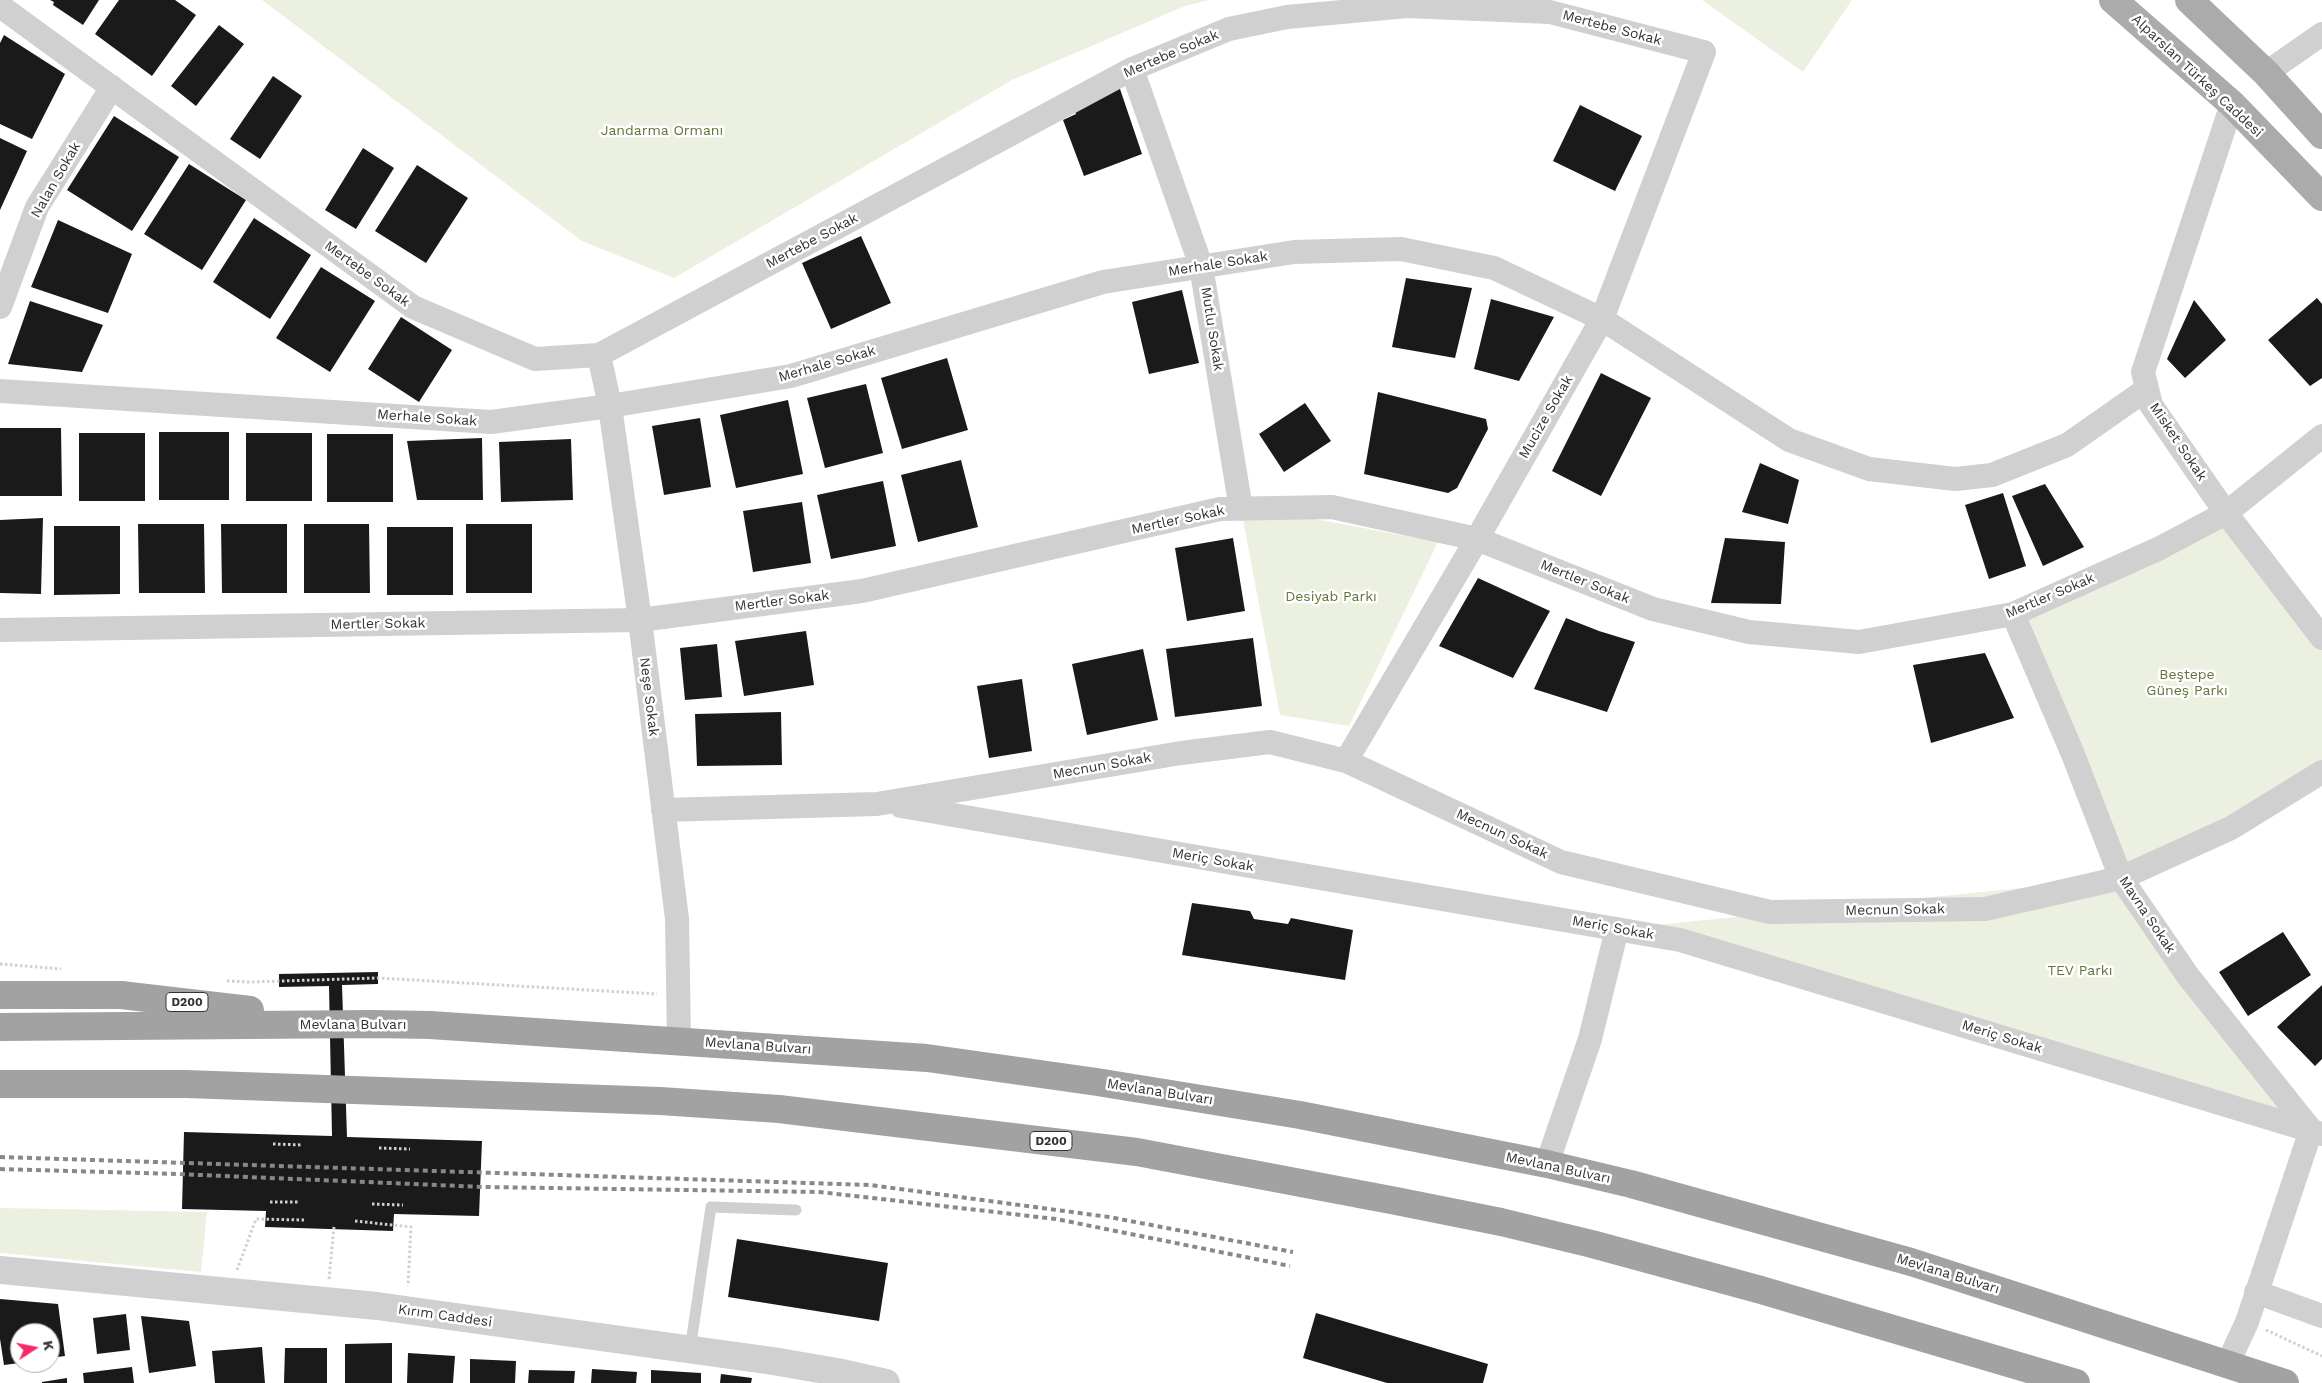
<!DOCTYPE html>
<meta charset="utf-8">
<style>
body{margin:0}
#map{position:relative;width:2322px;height:1383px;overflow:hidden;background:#fff;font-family:"Work Sans",sans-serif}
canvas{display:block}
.north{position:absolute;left:10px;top:1323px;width:50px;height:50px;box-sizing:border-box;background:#fff;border:1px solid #adadad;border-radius:50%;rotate:79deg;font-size:14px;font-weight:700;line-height:20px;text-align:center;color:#333}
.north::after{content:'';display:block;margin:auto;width:18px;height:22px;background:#f52969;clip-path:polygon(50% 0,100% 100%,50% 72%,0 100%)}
</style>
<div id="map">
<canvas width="2322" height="1383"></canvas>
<div class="north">K</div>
</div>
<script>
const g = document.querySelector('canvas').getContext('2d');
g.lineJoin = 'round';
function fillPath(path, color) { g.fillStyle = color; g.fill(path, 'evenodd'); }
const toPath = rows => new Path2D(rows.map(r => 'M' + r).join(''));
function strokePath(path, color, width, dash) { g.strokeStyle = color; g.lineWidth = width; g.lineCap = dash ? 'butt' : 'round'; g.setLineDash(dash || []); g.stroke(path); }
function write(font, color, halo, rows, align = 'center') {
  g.font = font + ' "Work Sans",sans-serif'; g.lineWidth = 5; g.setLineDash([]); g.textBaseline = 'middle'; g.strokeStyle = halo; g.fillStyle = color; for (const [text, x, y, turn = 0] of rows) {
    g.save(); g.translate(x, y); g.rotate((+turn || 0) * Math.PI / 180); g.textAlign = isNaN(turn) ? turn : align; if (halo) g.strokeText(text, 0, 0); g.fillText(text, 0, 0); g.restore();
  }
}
fillPath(toPath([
 [262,0,1210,0,1185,6,1012,80,674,278,582,241],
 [1702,0,1852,0,1803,72],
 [2226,513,2322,638,2322,767,2121,878,2311,1130,1617,929,2120,878,2013,614],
 [1310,518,1438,542,1349,726,1280,715,1243,520],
 [0,1208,207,1212,201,1272,0,1253]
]), '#ecf0e0');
fillPath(toPath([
 [50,0,99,0,83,25,53,5,54,2],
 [119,0,175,0,196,15,152,76,95,34],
 [219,25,244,44,196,106,171,86],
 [4,35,65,74,32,139,0,124,0,43],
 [273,76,302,96,260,159,230,139],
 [1119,86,1142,154,1084,176,1063,120,1076,114,1074,109],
 [1580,105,1642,136,1615,191,1553,161],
 [114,116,179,157,132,231,67,190],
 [0,138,27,151,0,210],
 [363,148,394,168,356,229,325,210],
 [189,164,246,200,202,270,144,234],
 [417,165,468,198,426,263,375,231],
 [254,218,311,255,270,319,213,282],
 [58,220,132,254,108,313,31,287],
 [861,236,891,303,831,329,802,263],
 [321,267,375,301,330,372,276,338],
 [1406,278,1472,288,1455,358,1392,347],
 [1182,290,1199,363,1149,374,1132,302],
 [2317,298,2322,304,2322,378,2310,386,2268,340],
 [1491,299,1554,317,1519,381,1474,369],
 [2194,300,2226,340,2185,378,2167,359],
 [30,301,103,325,82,372,8,364],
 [401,317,452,350,419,402,368,369],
 [947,358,968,430,902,449,881,378],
 [1601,373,1651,398,1601,496,1552,471],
 [866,384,883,453,825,468,807,398],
 [1378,392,1486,419,1488,429,1457,488,1448,493,1364,474],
 [788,400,803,474,736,488,720,415],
 [1305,403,1331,441,1284,472,1259,434],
 [700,418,711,487,664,495,652,426],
 [0,428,61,428,62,496,0,496],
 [159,432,229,432,229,500,159,500],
 [79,433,145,433,145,501,79,501],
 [246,433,312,433,312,501,246,501],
 [327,434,393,434,393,502,327,502],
 [482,438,483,500,417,500,407,441],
 [571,439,573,500,501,502,499,442],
 [961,460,978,527,918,542,901,475],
 [1760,463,1799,480,1788,524,1742,512],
 [883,481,896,546,831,559,817,495],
 [2045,484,2084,547,2043,566,2012,496],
 [2003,493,2026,566,1989,579,1965,505],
 [802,502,811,563,753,572,743,511],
 [43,518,41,594,0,593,0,520],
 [138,524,204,524,205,593,139,593],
 [221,524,287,524,287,593,222,593],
 [304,524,369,524,370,593,304,593],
 [466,524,532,524,532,593,466,593],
 [54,526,120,526,120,594,54,595],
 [387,527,453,527,453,595,387,595],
 [1233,538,1245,611,1187,621,1175,548],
 [1725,538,1785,542,1781,604,1711,603],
 [1478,578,1550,611,1513,678,1439,646],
 [1566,618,1599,631,1635,642,1607,712,1534,689],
 [806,631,814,685,744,696,735,641],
 [1253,638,1262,706,1175,717,1166,649],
 [717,644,722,697,685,700,680,648],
 [1143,649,1158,720,1087,735,1072,664],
 [1985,653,2014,718,1931,743,1913,665],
 [1022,679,1032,751,989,758,977,686],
 [781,712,782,765,697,766,695,714],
 [1192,903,1250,911,1254,919,1288,924,1291,918,1353,930,1345,980,1182,955],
 [2283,932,2311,975,2248,1016,2219,972],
 [378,972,378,984,342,985,347,1137,482,1141,479,1216,394,1214,393,1231,265,1227,266,1211,182,1209,184,1132,332,1136,329,986,279,987,279,974],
 [2322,985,2322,1059,2315,1066,2277,1027],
 [737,1239,888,1263,879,1321,728,1297],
 [0,1299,58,1304,65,1356,50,1358,50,1333,20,1333,20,1363,4,1365,0,1339],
 [1316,1313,1488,1364,1483,1383,1387,1383,1303,1358],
 [126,1314,130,1350,97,1354,93,1318],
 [141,1316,189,1321,196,1366,149,1373],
 [392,1343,392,1383,345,1383,345,1344],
 [262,1347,265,1383,215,1383,212,1351],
 [285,1348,327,1348,327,1383,284,1383],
 [408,1353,455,1356,453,1383,407,1383],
 [470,1359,516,1361,515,1383,470,1383],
 [132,1367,134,1383,84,1383,83,1373],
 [592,1369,637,1372,636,1383,591,1383],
 [529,1370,575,1371,574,1383,528,1383],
 [651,1370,701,1373,701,1383,651,1383],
 [721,1374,752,1378,751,1383,720,1383],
 [67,1378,67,1383,42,1383,42,1382]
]), '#1a1a1a');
strokePath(toPath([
 [0,964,61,969],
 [227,981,249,982,378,978,657,994],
 [273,1144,302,1145],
 [379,1148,410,1149],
 [270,1202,300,1202],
 [372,1204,403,1205],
 [355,1221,411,1227,408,1286],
 [237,1270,256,1219,304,1220],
 [329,1279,334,1227],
 [2266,1330,2322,1356]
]), '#d0d0d0', 3, [2.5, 2.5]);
strokePath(toPath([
 [690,1350,711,1207,796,1210]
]), '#d0d0d0', 11);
strokePath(toPath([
 [0,6,413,307,535,359,599,355,1132,69,1229,29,1287,17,1407,6,1550,12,1704,52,1602,319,1477,539,1346,761],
 [1132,69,1201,266,1241,509],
 [2266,73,2322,34],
 [2232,104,2143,372,2151,405,2226,513,2322,638],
 [0,307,37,207,112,87],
 [599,355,610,406,640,620,677,919,679,1040],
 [0,391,491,422,610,406,791,376,1103,282,1294,252,1401,249,1494,268,1602,319,1789,440,1869,469,1955,479,1992,475,2067,445,2147,389],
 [2013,614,2072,752,2121,878,2188,976,2311,1130,2247,1322,2228,1363],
 [0,630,640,620,862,591,1220,509,1332,507,1477,539,1653,609,1749,632,1859,642,2013,614,2158,549,2226,513,2322,436],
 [901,806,1680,940,2322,1134],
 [663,810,877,804,1181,753,1270,742,1346,761,1561,862,1770,912,1985,909,2121,878,2231,828,2322,772],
 [1547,1164,1590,1039,1617,929],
 [2256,1292,2322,1316]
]), '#d0d0d0', 24);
strokePath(toPath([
 [0,1270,377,1306,773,1361,837,1372,886,1383]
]), '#d0d0d0', 28);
strokePath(toPath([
 [2113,0,2232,104,2322,197],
 [2189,0,2266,73,2322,135]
]), '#ababab', 28);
strokePath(toPath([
 [0,995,121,995,250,1010],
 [0,1027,373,1024,430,1025,927,1058,1097,1082,1300,1115,1547,1164,1631,1184,1911,1262,2285,1383],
 [0,1084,186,1084,660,1101,779,1109,1137,1152,1396,1201,1501,1222,1592,1244,1761,1290,2076,1383]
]), '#a2a2a2', 28);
strokePath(toPath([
 [0,1157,870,1185,1109,1217,1293,1252],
 [0,1169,177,1174,484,1187,820,1192,1056,1219,1290,1266]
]), '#888', 4, [5, 4]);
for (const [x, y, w] of [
 [187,1002,42],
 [1051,1141,42]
]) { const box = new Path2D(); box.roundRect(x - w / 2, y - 9.5, w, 19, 4); g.fillStyle = '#fff'; g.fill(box); strokePath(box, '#333', 1); }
write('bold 12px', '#333', null, [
 ["D200",187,1002],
 ["D200",1051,1141]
]);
write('14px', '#333', '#fff', [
 ["Mertebe Sokak",1612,28,15],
 ["Mertebe Sokak",1171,54,-23],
 ["Alparslan Türkeş Caddesi",2197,76,43],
 ["Nalan Sokak",56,180,-60],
 ["Mertebe Sokak",812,241,-28],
 ["Merhale Sokak",1218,264,-9],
 ["Mertebe Sokak",367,274,36],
 ["Mutlu Sokak",1212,329,81],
 ["Merhale Sokak",827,364,-16],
 ["Mucize Sokak",1546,417,-60],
 ["Merhale Sokak",427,418,4],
 ["Misket Sokak",2178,442,56],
 ["Mertler Sokak",1178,520,-12],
 ["Mertler Sokak",1585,582,22],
 ["Mertler Sokak",2050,596,-23],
 ["Mertler Sokak",782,601,-7],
 ["Mertler Sokak",378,624,-1],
 ["Neşe Sokak",649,697,83],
 ["Mecnun Sokak",1102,766,-10],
 ["Mecnun Sokak",1502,834,25],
 ["Meriç Sokak",1213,860,10],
 ["Mecnun Sokak",1895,910,-1],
 ["Mavna Sokak",2147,915,56],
 ["Meriç Sokak",1613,928,10],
 ["Mevlana Bulvarı",353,1025],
 ["Meriç Sokak",2002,1037,17],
 ["Mevlana Bulvarı",758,1046,4],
 ["Mevlana Bulvarı",1160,1092,9],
 ["Mevlana Bulvarı",1558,1168,12],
 ["Mevlana Bulvarı",1948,1274,17],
 ["Kırım Caddesi",445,1316,8]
]);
write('14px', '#63743a', '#fff', [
 ["Jandarma Ormanı",662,131],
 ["Desiyab Parkı",1331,597],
 ["Beştepe",2187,675],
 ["Güneş Parkı",2187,691],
 ["TEV Parkı",2080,971]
]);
</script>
